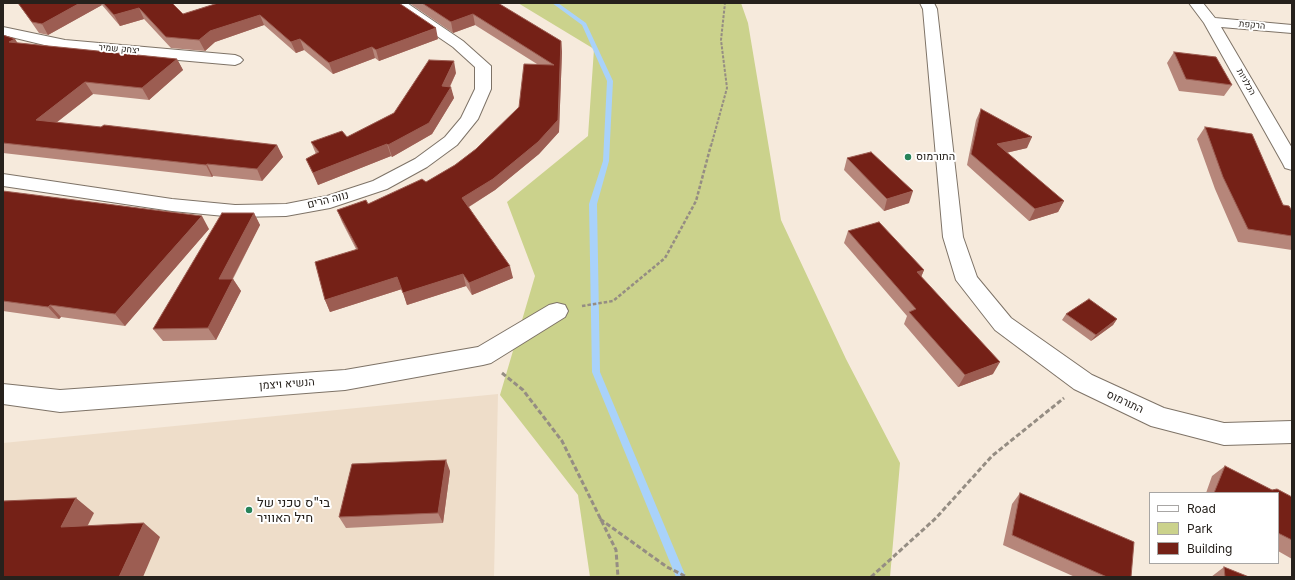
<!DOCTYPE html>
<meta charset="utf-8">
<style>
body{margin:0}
#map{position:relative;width:1295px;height:580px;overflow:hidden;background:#f6eadc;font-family:Inter,sans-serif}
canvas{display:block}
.frame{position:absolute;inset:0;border:4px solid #26211c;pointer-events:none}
.legend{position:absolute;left:1149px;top:492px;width:130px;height:72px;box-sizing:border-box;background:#fff;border:1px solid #a8a6a4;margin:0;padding:5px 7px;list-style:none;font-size:12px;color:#26211c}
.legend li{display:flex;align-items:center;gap:8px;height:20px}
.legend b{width:20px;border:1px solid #a8a6a4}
</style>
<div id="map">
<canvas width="1295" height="580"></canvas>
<div class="frame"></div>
<ul class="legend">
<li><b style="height:5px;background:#fff"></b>Road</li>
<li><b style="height:11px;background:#cbd28c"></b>Park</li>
<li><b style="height:11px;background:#752117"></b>Building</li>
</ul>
</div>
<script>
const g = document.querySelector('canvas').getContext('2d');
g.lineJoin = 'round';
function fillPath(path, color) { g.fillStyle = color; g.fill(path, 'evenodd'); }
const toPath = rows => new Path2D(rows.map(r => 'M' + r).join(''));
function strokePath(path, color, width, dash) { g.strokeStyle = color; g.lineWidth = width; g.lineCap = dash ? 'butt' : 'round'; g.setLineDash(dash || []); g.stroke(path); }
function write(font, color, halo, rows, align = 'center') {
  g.font = font + ' Inter,Heebo,sans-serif'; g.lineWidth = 4; g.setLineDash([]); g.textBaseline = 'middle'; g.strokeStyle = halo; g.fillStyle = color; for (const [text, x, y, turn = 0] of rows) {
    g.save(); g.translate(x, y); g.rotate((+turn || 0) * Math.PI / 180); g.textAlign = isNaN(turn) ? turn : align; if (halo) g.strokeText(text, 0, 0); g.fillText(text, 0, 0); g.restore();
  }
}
fillPath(toPath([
 [498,394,494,577,3,577,3,443]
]), '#eeddc9');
fillPath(toPath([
 [518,3,741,3,748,23,781,220,846,359,900,463,890,577,590,577,578,495,500,395,535,276,507,202,588,136,594,49]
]), '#cbd28c');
fillPath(toPath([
 [552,3,558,3,586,23,613,81,609,161,597,204,600,372,686,577,676,577,592,372,589,204,603,161,607,81,582,25,552,3]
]), '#a9d2fa');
const street = toPath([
 [391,3,407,3,463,41,491,66,491,89,478,119,457,145,427,167,387,189,330,208,286,216,235,217,172,211,3,186,3,174,172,199,235,205,286,204,327,196,373,181,415,159,445,137,461,118,475,89,475,67,453,47,393,6,391,3],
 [920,3,934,3,937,9,963,237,977,277,1011,318,1092,375,1164,408,1224,423,1292,421,1292,443,1224,445,1151,426,1074,389,995,330,956,280,943,237,923,9,920,3],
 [1189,3,1203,3,1215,18,1292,25,1292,33,1221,27,1292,148,1292,170,1285,168,1283,164,1204,23,1189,3],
 [3,27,65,40,235,55,240,57,243,60,240,63,235,65,65,50,3,35,3,27],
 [557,303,565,305,568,311,565,317,491,363,483,365,345,390,60,412,3,404,3,384,60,390,345,370,478,347,549,305,557,303]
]);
strokePath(street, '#7e7367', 2);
strokePath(toPath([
 [711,146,727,88,721,40,725,3]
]), '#958d83', 2, [3, 1.5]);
strokePath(toPath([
 [582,306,613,301,665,258,696,201,711,145]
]), '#958d83', 2.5, [3.5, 2]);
strokePath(toPath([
 [502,373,523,390,562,441,616,550,618,577],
 [600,519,667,567,687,577],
 [871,577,936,518,992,456,1064,398]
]), '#958d83', 3, [5, 2.5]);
fillPath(street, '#fff');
fillPath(toPath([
 [18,3,172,3,183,14,218,3,438,39,379,61,375,58,333,74,304,50,296,53,264,25,215,42,205,51,171,48,144,19,120,26,102,5,48,35,39,33],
 [409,3,498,3,561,41,562,52,559,132,539,154,495,190,469,207,513,278,472,295,466,286,407,305,402,289,330,312,325,300,356,249,342,222,337,210,368,204,426,182,455,165,476,149,519,107,537,64,475,25,453,33],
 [3,35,15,39,17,43,177,59,183,70,149,100,93,94,56,123,277,145,283,157,262,181,213,176,212,177,3,153],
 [1174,52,1232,85,1224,96,1179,91,1167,63],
 [456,73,450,87,454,98,432,134,392,157,391,156,318,185,306,159,316,154,311,142,347,137,394,113],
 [981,109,1027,148,1006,153,1064,201,1058,212,1029,221,967,165,976,120],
 [1205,127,1283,205,1292,211,1292,250,1238,242,1215,189,1197,139],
 [847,158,909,203,884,211,844,170],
 [3,191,209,229,125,326,61,317,59,319,3,311],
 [254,213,260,225,233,279,241,291,216,340,163,341,153,329],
 [848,231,924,270,921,277,993,374,958,387,904,324,907,316,844,243],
 [1066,314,1117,319,1113,325,1091,341,1062,320],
 [1225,466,1272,490,1292,497,1292,559,1278,551,1278,493,1206,493,1212,476],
 [450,471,443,523,346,528,339,517],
 [1020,493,1131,577,1075,577,1003,545,1012,504],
 [1224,567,1249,577,1211,577]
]), '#b6867a');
fillPath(toPath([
 [80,3,100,3,102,5,48,35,42,24],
 [139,8,144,19,120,26,114,15],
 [473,14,475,25,453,33,451,22],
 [260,15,264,25,215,42,205,51,199,40,210,31],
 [436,28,438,39,379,61,376,50],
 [15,39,22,50,9,42],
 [300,39,304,50,296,53,291,42],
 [561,41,562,52,559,132,539,154,495,190,465,209,462,198,538,142],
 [372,47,375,58,333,74,329,63],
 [177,59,183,70,149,100,142,88],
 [454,61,456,73,446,94,451,87,454,98,432,134,392,157,388,145,442,86],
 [85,82,93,94,44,132,36,120],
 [1032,137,1027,148,992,156,997,144],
 [387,144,391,156,318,185,313,173],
 [277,145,283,157,262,181,257,169],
 [207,164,213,176,212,177,206,165],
 [913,191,909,203,884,211,887,199],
 [1064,201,1058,212,1029,221,1035,209],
 [254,213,260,225,226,291,219,279],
 [202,216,209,229,125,326,115,314],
 [510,266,513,278,472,295,469,283],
 [924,270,919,282,917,272],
 [463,274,466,286,407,305,403,293],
 [397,277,402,289,330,312,325,300],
 [233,279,241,291,216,340,208,328],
 [50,305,61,317,59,319,48,307],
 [1117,319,1113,325,1091,341,1096,335],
 [1000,362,993,374,958,387,965,375],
 [446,460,450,471,443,523,438,513],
 [76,498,94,513,80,541,61,527],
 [144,523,160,537,143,577,119,577]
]), '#9c5d52');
const building = toPath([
 [18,3,80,3,42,24,32,22,18,3],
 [103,3,172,3,183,14,218,3,399,3,436,28,376,50,372,47,329,63,300,39,291,42,260,15,210,31,199,40,166,37,139,8,114,15,103,3],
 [422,3,498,3,561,41,558,120,538,142,493,179,462,198,510,266,469,283,463,274,403,293,397,277,325,300,315,262,358,249,337,210,366,200,368,204,422,179,426,182,455,165,476,149,519,107,524,64,554,65,473,14,451,22,422,3],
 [3,35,15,39,9,42,177,59,142,88,85,82,36,120,101,127,104,125,277,145,257,169,207,164,206,165,3,143,3,35],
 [1174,52,1216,57,1232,85,1186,79,1174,52],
 [429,60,454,61,442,86,451,87,429,123,388,145,387,144,313,173,306,159,319,152,311,142,342,131,347,137,394,113,429,60],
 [981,109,1032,137,997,144,1064,201,1035,209,971,154,981,109],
 [1205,127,1252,134,1283,205,1289,206,1292,211,1292,236,1248,229,1223,177,1205,127],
 [871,152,913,191,887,199,847,158,871,152],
 [3,191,202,216,115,314,50,305,48,307,3,301,3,191],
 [222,213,254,213,219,279,233,279,208,328,153,329,222,213],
 [879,222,924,270,917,272,1000,362,965,375,909,312,916,309,848,231,879,222],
 [1089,299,1117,319,1096,335,1066,314,1089,299],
 [446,460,438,513,339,517,352,464,446,460],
 [1225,466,1272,490,1277,489,1292,497,1292,540,1278,533,1278,493,1214,493,1225,466],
 [1020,493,1134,542,1131,577,1107,577,1012,535,1020,493],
 [76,498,61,527,144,523,119,577,3,577,3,501,76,498],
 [1224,567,1249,577,1225,577,1224,567]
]);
fillPath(building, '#752117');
strokePath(building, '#9c5d52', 1);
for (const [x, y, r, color] of [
 [908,157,4,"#278359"],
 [249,510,4,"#278359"]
]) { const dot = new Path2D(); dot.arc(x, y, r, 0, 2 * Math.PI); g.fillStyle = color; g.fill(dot); strokePath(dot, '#fff', 1.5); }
write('9px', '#26211c', '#fff', [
 ["הרקפת",1252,25,5],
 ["יצחק שמיר",119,49,5],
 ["הכלניות",1246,82,60]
]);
write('11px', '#26211c', '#fff', [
 ["התורמוס",916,157]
], 'left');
write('11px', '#26211c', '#fff', [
 ["נווה הרים",328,200,-14],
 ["הנשיא ויצמן",287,384,-4],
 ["התורמוס",1125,402,25]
]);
write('13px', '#26211c', '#fff', [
 ["בי\"ס טכני של",257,503],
 ["חיל האוויר",257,518]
], 'left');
</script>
